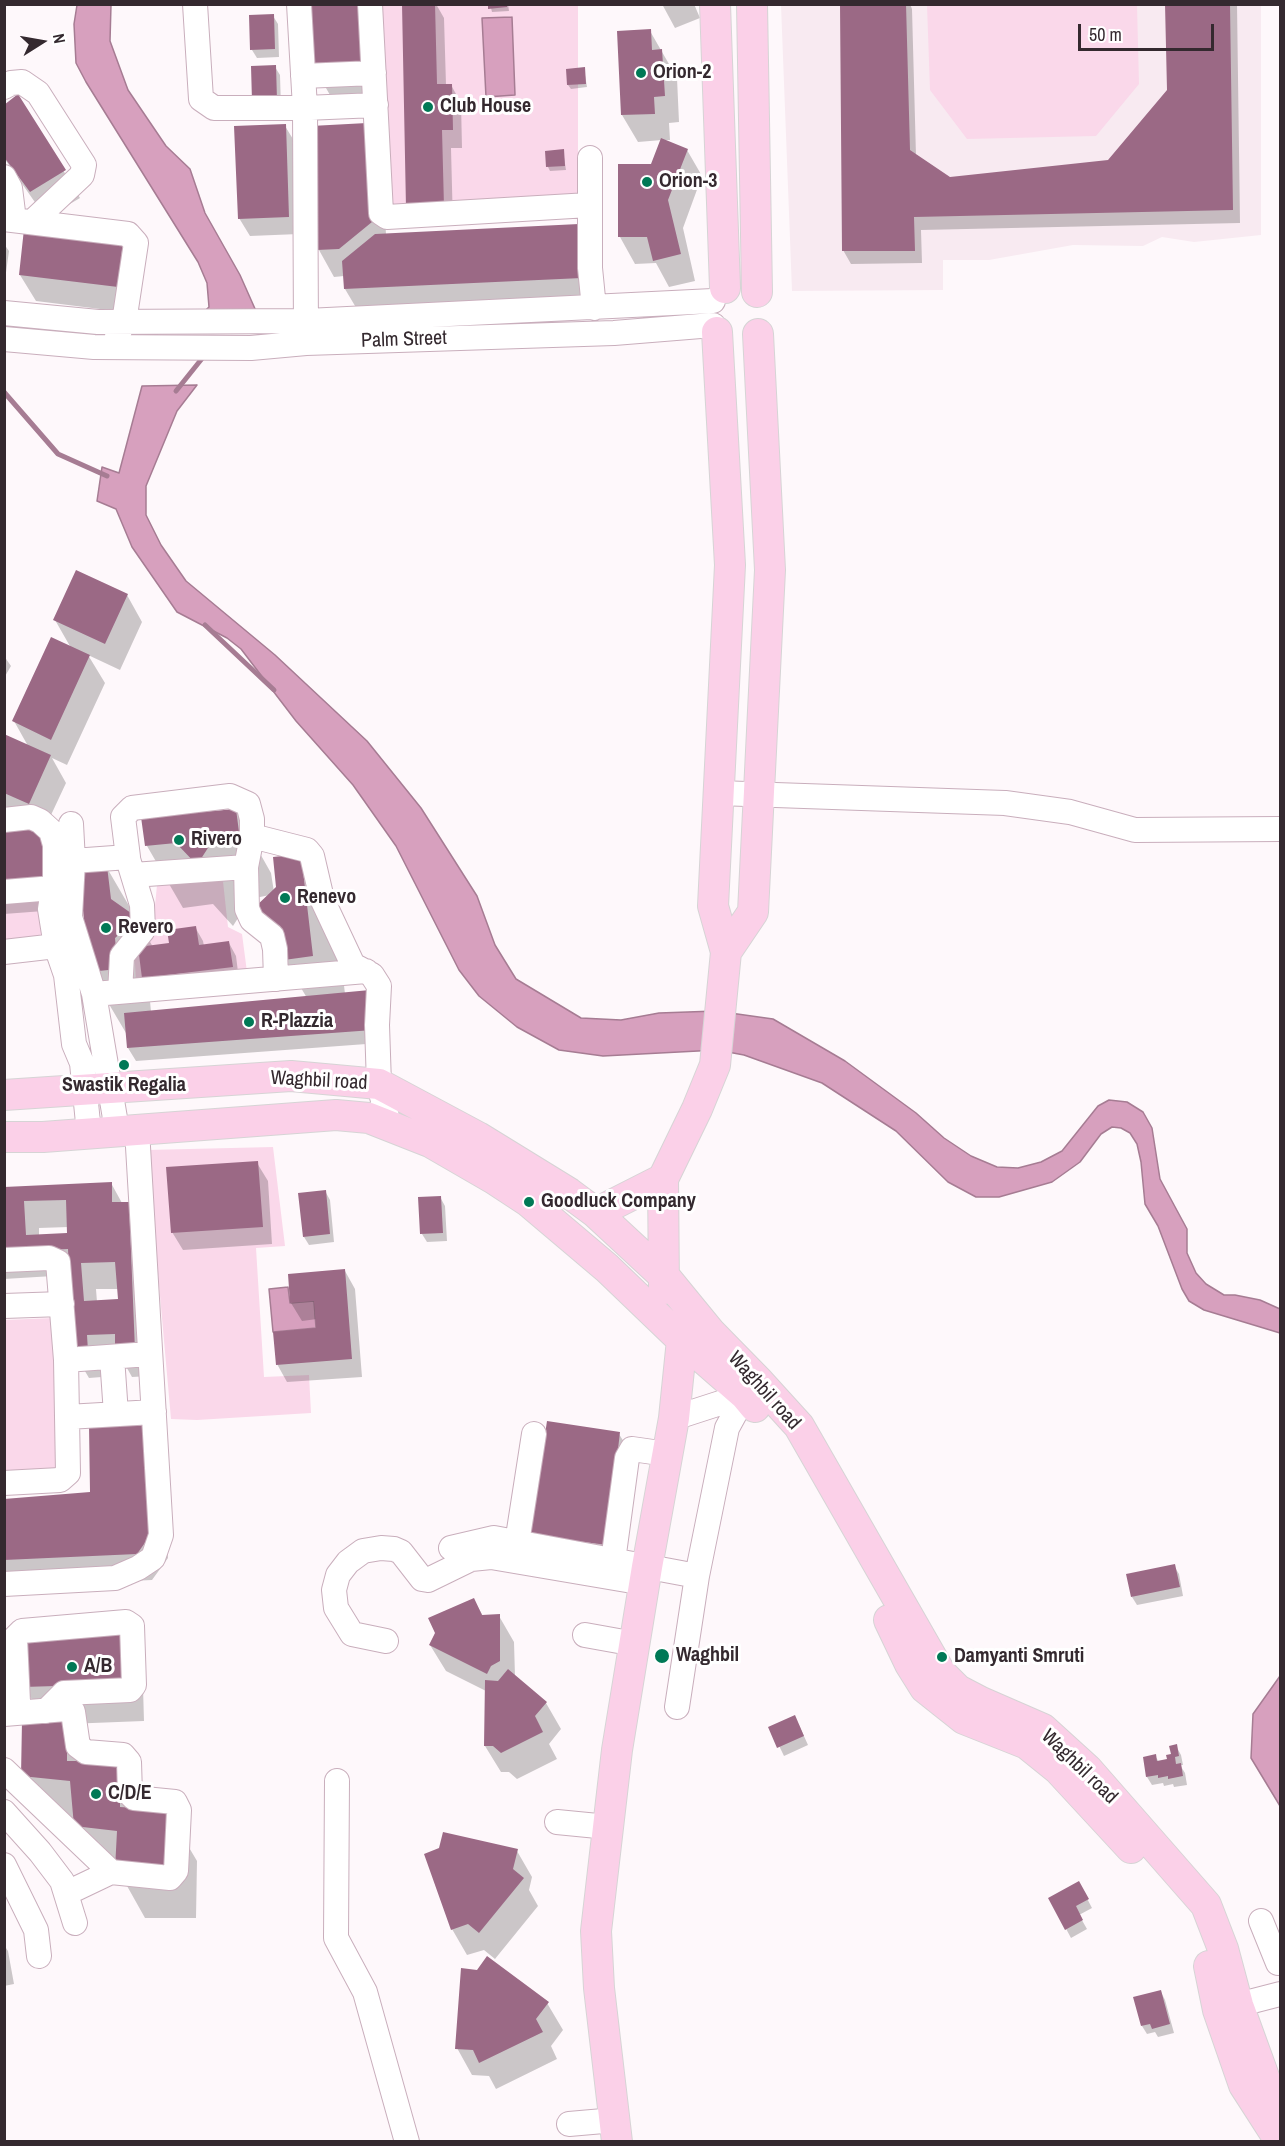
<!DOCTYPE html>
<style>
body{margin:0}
#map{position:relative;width:1285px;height:2146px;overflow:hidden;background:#fef8fb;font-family:"Archivo Narrow",sans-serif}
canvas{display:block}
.frame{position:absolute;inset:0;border:6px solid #34292f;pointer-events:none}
.north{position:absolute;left:12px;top:12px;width:60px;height:60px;-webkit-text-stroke:4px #fff;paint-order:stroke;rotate:79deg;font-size:16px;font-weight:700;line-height:24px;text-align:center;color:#34292f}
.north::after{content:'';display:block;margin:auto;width:21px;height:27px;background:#34292f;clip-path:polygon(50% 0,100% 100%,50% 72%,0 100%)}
.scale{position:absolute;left:1078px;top:24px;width:136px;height:27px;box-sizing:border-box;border:3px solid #34292f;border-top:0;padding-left:8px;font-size:18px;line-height:21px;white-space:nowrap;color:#34292f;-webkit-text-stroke:4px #fff;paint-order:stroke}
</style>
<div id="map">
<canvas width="1285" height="2146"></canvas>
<div class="frame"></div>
<div class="north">N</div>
<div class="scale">50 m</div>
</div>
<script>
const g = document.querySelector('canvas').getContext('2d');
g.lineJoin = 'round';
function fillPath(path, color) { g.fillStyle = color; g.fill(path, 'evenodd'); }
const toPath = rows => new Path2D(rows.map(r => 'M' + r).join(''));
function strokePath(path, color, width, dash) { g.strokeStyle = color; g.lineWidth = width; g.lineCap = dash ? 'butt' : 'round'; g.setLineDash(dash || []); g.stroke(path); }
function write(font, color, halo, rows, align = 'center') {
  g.font = font + ' "Archivo Narrow",sans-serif'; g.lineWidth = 6; g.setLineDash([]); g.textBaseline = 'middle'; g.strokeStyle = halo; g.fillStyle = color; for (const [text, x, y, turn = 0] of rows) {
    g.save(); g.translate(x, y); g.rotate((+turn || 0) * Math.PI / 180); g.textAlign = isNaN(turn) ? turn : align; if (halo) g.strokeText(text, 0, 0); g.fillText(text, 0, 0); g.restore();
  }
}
fillPath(toPath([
 [781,5,1261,5,1261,235,1194,242,1162,237,1143,246,1073,245,989,260,943,260,943,290,792,291]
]), '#f8eaf1');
fillPath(toPath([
 [382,5,578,5,578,202,393,210],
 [927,5,1137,5,1139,84,1096,136,967,139,930,90],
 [222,872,228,927,242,934,247,972,136,983,134,945,154,916,157,885],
 [38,897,42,942,5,945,5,899],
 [273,1147,285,1246,256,1248,264,1377,309,1375,311,1413,197,1420,171,1419,147,1150],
 [53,1318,59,1473,5,1475,4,1320]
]), '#fad8ea');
const water = toPath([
 [77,5,111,5,110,41,128,90,166,146,190,169,205,213,240,275,260,320,193,322,209,307,207,283,198,262,86,82,76,63,74,24,77,5],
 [512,17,515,95,486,97,482,18,512,17],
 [197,385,177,411,146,486,146,515,161,545,186,581,275,655,367,741,421,808,477,896,495,945,516,979,581,1018,621,1020,659,1013,716,1011,773,1019,845,1061,916,1113,944,1138,971,1156,997,1167,1018,1168,1041,1162,1062,1151,1098,1106,1109,1100,1127,1102,1143,1112,1152,1128,1160,1179,1187,1229,1187,1253,1196,1273,1206,1284,1224,1295,1235,1295,1260,1300,1280,1309,1280,1333,1204,1310,1189,1301,1182,1289,1158,1226,1145,1204,1141,1162,1137,1144,1130,1133,1121,1128,1112,1127,1101,1134,1080,1162,1052,1182,999,1197,976,1197,948,1182,896,1131,822,1083,744,1055,717,1050,603,1056,559,1050,517,1027,479,996,459,970,396,846,353,785,296,721,241,649,227,638,177,612,132,547,116,509,97,501,102,467,119,473,142,386,197,385],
 [288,1287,290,1303,314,1301,316,1328,273,1332,269,1289,288,1287],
 [1280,1676,1280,1806,1251,1758,1253,1714,1280,1676]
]);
fillPath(water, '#d7a0be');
strokePath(water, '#a67c93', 1.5);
fillPath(toPath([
 [254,4,277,4,277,5,255,6],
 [312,4,380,93,330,95,315,69],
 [403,4,436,4,444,18,446,85,451,85,461,103,462,148,451,148,453,225,418,226],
 [490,4,508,4,509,11,492,12],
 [662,4,694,4,700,18,675,28],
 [841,4,910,4,912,9,916,156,950,179,1109,161,1169,90,1166,4,1237,4,1240,223,921,230,922,263,851,264,843,250],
 [273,16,278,24,279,57,257,58,252,50],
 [650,31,677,78,679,122,669,123,670,140,663,140,687,150,702,176,683,228,695,281,669,287,656,263,635,264,620,237,662,140,638,142,622,115],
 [252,67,275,67,280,75,281,108],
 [584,69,587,87,571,89,568,85],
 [18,96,80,198,46,218,4,158],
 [285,126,296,144,299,234,250,236,239,218],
 [563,151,566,170,550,171,548,167,547,152],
 [382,152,386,235,594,252,596,304,361,316,345,289,344,276,334,277,319,250],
 [122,242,137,269,132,313,36,301,20,275],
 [4,244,9,251,4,287],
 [127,595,142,622,120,670,88,655,105,683,67,765,52,758,66,783,44,830,57,910,4,914,4,828,8,833,20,832,4,812,4,735,28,746,14,721,71,648,55,620],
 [4,656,11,666,4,678],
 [236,811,271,873,274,892,301,856,336,917,345,994,380,1043,136,1061,128,1048,126,1033,90,972,107,868,153,947,170,945,195,927,203,941,204,946,229,943,236,956,239,980,150,1001,151,1012,307,998,254,909,270,895,250,899,233,926,213,904,183,908,147,846,143,819],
 [257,1163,268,1181,272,1244,183,1250,172,1232],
 [111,1183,122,1203,128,1203,144,1230,150,1376,132,1377,123,1361,102,1377,89,1378,73,1351,70,1275,4,1279,4,1188],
 [69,1227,69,1235,39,1236,39,1228],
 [96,1289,118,1289,119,1301,97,1302],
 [325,1191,330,1200,334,1242,309,1245,304,1237],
 [440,1197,445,1206,447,1241,427,1242,422,1234],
 [345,1271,355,1289,362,1377,287,1382,277,1364,318,1329,317,1319,302,1321,291,1303],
 [619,1434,630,1452,616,1562,542,1553],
 [162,1450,168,1558,152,1580,4,1587,4,1500,92,1494],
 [1174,1566,1179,1574,1183,1596,1137,1605,1132,1597],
 [474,1600,483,1616,499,1616,514,1642,515,1676,546,1703,561,1729,549,1744,557,1759,517,1779,509,1772,501,1772,485,1746,486,1691,446,1671,430,1645],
 [124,1629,146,1667,146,1687,143,1687,144,1721,67,1724,147,1810,168,1812,197,1861,196,1918,145,1918,122,1877,22,1775,45,1723,24,1686,41,1643],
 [799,1725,808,1745,784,1756,770,1727],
 [1176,1746,1181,1755,1183,1765,1180,1765,1185,1773,1187,1785,1174,1787,1173,1784,1164,1786,1163,1783,1152,1785,1147,1777,1155,1756,1159,1762,1169,1760],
 [517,1851,532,1877,529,1890,538,1906,495,1959,484,1950,467,1955,452,1929],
 [1079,1883,1092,1908,1079,1915,1087,1929,1071,1938,1050,1899],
 [4,1945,8,1951,14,1984,4,1986],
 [1161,1992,1165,2000,1174,2033,1158,2037,1155,2032,1147,2034,1142,2026],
 [547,2003,563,2030,551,2046,557,2059,496,2089,489,2076,472,2075,457,2048]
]), '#0003');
strokePath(toPath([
 [176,391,204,356],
 [4,392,58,454,107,476],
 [205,625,274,690]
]), '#a67c93', 5);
fillPath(toPath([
 [310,4,362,4,365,67,313,69],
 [402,4,435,4,437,84,452,84,453,130,442,130,444,207,406,208],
 [488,4,507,4,507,7,488,9],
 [840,4,906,4,910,150,950,177,1108,160,1167,90,1165,4,1230,4,1233,210,914,217,915,251,842,251],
 [274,14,275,49,250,50,249,15],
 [651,29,652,50,662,49,665,96,654,97,655,114,621,115,617,31],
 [276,65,277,100,252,101,251,66],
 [585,67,586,84,567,85,566,69],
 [18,94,66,170,30,192,4,157,4,105],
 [367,123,372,222,339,249,317,250,311,126],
 [286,124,289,217,238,219,234,126],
 [661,138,688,149,668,200,681,254,653,261,647,237,618,237,618,164,651,164],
 [564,149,565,166,546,167,545,151],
 [579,224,582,278,344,289,342,261,375,234],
 [24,229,123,241,118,287,19,275],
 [76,570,128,594,105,644,53,620],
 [51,637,90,655,51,740,12,721],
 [4,734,51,755,29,804,4,793],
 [236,809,239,832,215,837,197,865,176,843,145,846,141,817],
 [17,825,45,832,48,872,42,872,43,884,4,887,4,832,18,831],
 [301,854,313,956,284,960,280,927,253,909,276,887,273,857],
 [107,866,111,899,138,918,115,938,118,969,89,972,79,869],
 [196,926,199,945,229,941,233,967,142,978,138,947,169,943,167,930],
 [370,990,373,1030,127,1048,124,1013],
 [258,1161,263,1227,171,1233,166,1167],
 [112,1182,112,1202,129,1202,135,1350,115,1351,115,1334,87,1335,88,1351,72,1352,68,1249,4,1252,4,1187],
 [66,1200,67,1233,26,1235,24,1201],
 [115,1262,118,1299,84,1301,81,1263],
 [326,1190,330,1234,303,1237,298,1193],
 [441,1196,443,1233,420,1234,418,1197],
 [345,1269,352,1359,276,1365,273,1332,316,1328,314,1301,290,1303,288,1274],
 [547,1421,620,1432,607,1545,530,1535],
 [148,1422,154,1530,137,1554,4,1560,4,1499,90,1492,89,1425],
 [1175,1564,1180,1587,1131,1597,1126,1574],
 [474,1598,482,1615,500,1614,500,1661,491,1666,487,1674,429,1645,435,1633,428,1618],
 [124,1628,123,1684,23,1687,21,1643,40,1642,40,1638],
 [508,1669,547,1702,535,1716,543,1732,501,1753,493,1746,484,1746,485,1680,498,1681],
 [795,1715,804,1736,777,1748,768,1727],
 [22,1721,67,1721,67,1761,120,1761,120,1807,169,1810,168,1868,115,1869,117,1831,74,1826,70,1781,21,1776],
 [1177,1744,1179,1756,1175,1757,1176,1764,1181,1763,1183,1776,1168,1779,1168,1776,1158,1778,1158,1775,1146,1777,1143,1757,1156,1754,1157,1761,1167,1759,1166,1755,1171,1754,1169,1746],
 [443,1832,518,1849,513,1869,524,1878,479,1933,468,1924,451,1930,424,1854,439,1848],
 [1079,1881,1089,1899,1076,1906,1083,1920,1065,1930,1048,1898],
 [487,1956,549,2002,536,2019,543,2032,479,2063,473,2050,455,2049,461,1968,477,1970],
 [1161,1990,1170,2024,1152,2029,1150,2024,1141,2026,1133,1997]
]), '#9b6985');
const minor = toPath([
 [195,4,201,99,214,108,305,108,376,105],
 [299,4,305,108,306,338],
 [370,4,381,213,387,217,589,205],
 [303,76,374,73],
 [4,87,11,83,22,82,38,93,84,165,82,175,32,222],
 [590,158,590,268,594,308],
 [4,177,10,188,14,220],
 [4,219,128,234,136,243,124,322,117,336],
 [4,313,98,322,307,321,713,301],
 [4,339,94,347,251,348,306,343,614,333,713,325],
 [718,793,1005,803,1070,812,1135,830,1280,829],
 [4,820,31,817,40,821,51,831,55,845,55,877,50,909,56,946,66,975,74,1044,82,1063,89,1133],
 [71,824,73,861],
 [246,867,247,909,252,920,272,936,275,949,276,979],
 [133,875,246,867,252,836],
 [4,892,53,888],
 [4,952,56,946],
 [120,992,122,956,143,930,142,905,128,859],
 [94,994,366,971],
 [117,1130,94,994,70,917,73,861,128,857,123,817,132,808,230,796,248,804,252,819,252,836,307,850,312,856,322,899,353,965,372,975,379,986,377,1025,379,1084,389,1126],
 [4,1260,49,1258,58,1262,66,1360,149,1354],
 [4,1306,62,1304],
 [112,1357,116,1414],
 [67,1417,154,1412],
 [674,1418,745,1395],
 [4,1483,60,1480,68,1473,66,1360],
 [517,1543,534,1434],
 [451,1548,494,1538,697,1576],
 [613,1561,627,1458,632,1449,667,1454],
 [4,1584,115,1578,138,1568,153,1558,161,1535,137,1130],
 [585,1635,635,1644],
 [386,1641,352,1634,336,1608,334,1590,338,1575,348,1562,363,1551,381,1548,394,1549,401,1552,422,1579,428,1580,471,1559,491,1557,644,1583],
 [4,1683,4,1714,66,1709,73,1712,78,1746,86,1752,123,1755,129,1762,130,1794,134,1798,175,1802,179,1810,176,1871,170,1878,111,1872,4,1770],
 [18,1702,15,1638,22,1631,126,1622,132,1626,134,1685,130,1690,64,1693,46,1711],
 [677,1707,697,1576,727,1428,745,1395,756,1384],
 [337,1781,336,1938,365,1992,407,2142],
 [4,1812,40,1852,62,1881,75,1923],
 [557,1822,608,1827],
 [4,1865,36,1930,39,1956],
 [67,1893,111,1872],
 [1261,1921,1278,1963],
 [1222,2009,1280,1994],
 [569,2124,615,2120]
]);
const major = toPath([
 [715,4,725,288],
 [752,4,757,292],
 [726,952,753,912,770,570,758,334],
 [4,1095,291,1076,379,1084,478,1137,569,1193,596,1213,665,1277,710,1332,759,1382,799,1426,940,1672,958,1690,981,1702,1043,1729,1087,1769,1206,1905,1223,1949,1238,2005,1271,2096,1280,2108],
 [4,1137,43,1137,336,1115,369,1118,430,1142,494,1179,529,1202,607,1268,682,1340,745,1395,755,1407],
 [596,1213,663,1179],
 [664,1289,663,1179,697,1109,715,1065,726,952,713,906,730,565,717,332],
 [889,1620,910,1664,925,1688,964,1719,1027,1744,1058,1769,1131,1848],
 [1209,1966,1218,2010,1244,2085,1280,2141],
 [617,2142,599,1988,596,1931,617,1750,647,1567,674,1418,682,1340]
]);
strokePath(minor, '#c9aebc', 26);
strokePath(major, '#d6d4d5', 32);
strokePath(minor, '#fff', 24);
strokePath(major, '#fbd0e8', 30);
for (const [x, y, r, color] of [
 [641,73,6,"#007956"],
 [428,107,6,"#007956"],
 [647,182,6,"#007956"],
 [179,840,6,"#007956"],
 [285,898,6,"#007956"],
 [106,928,6,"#007956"],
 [249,1022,6,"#007956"],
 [124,1065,6,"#007956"],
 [529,1202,6,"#007956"],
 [662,1656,8,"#007956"],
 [942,1657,6,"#007956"],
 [72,1667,6,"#007956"],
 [96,1794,6,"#007956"]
]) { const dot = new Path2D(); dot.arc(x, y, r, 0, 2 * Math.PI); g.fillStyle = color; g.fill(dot); strokePath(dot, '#fff', 2); }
write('bold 20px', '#34292f', '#fff', [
 ["Orion-2",653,73],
 ["Club House",440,107],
 ["Orion-3",659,182],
 ["Rivero",191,840],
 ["Renevo",297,898],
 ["Revero",118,928],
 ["R-Plazzia",261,1022],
 ["Swastik Regalia",124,1086,"center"],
 ["Goodluck Company",541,1202],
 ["Waghbil",676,1656],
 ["Damyanti Smruti",954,1657],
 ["A/B",84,1667],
 ["C/D/E",108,1794]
], 'left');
write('20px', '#34292f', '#fff', [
 ["Palm Street",404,340,-2],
 ["Waghbil road",319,1081,3],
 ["Waghbil road",764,1391,48],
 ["Waghbil road",1079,1767,44]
]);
</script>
